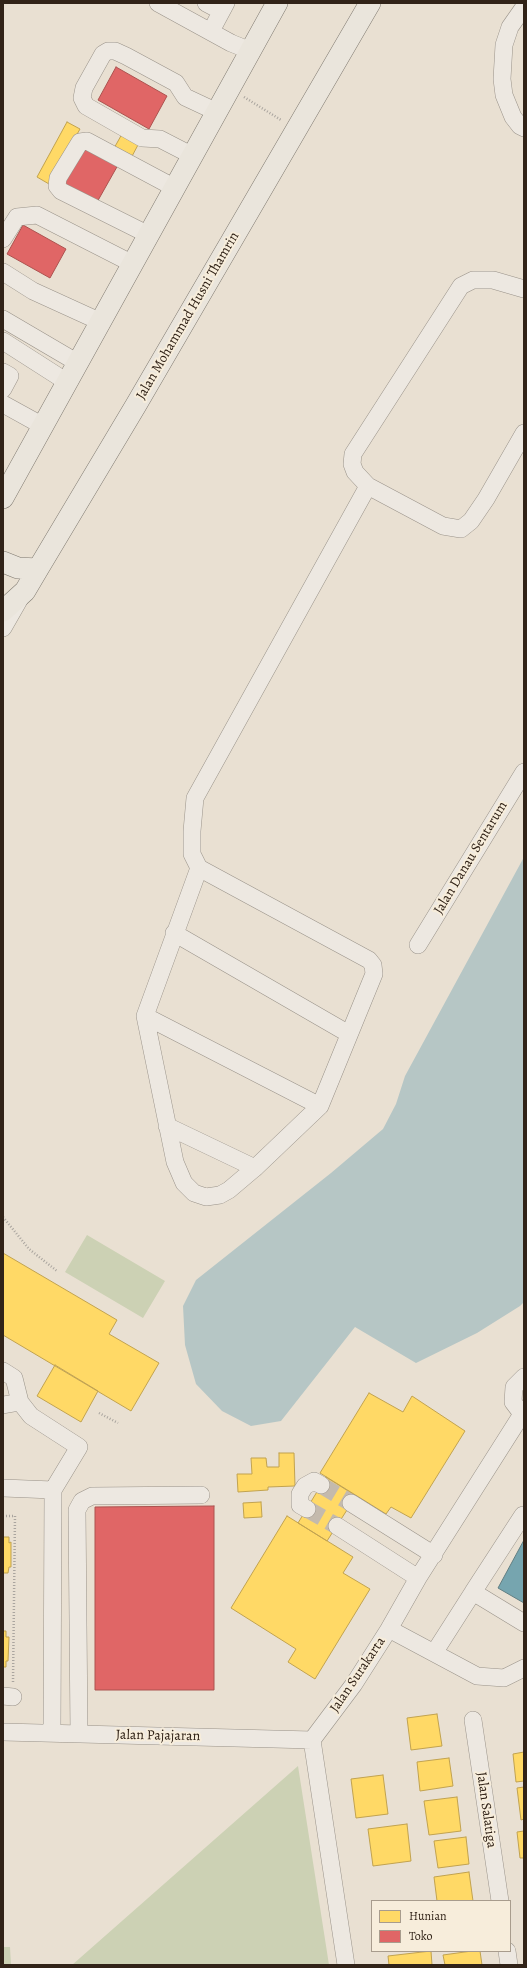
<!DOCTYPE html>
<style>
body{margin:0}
#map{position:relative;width:527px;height:1968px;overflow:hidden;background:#e9e0d2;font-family:Alegreya,serif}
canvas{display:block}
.frame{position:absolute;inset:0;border:4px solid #312318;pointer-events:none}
.legend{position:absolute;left:371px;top:1900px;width:140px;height:52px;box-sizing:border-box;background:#f7eddb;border:1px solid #a89c8d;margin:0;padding:5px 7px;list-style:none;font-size:12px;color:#312318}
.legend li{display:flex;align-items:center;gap:8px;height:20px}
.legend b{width:20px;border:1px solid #a89c8d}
</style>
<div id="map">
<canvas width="527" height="1968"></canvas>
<div class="frame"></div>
<ul class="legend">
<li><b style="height:11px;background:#ffd966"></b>Hunian</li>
<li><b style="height:11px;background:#e06666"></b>Toko</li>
</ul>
</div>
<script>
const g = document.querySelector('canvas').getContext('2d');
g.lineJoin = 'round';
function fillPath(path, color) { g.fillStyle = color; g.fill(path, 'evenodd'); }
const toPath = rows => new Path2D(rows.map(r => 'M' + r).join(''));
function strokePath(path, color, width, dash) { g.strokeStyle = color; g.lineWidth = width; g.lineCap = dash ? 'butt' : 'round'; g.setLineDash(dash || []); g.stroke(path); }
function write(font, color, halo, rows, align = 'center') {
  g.font = font + ' Alegreya,serif'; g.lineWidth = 4; g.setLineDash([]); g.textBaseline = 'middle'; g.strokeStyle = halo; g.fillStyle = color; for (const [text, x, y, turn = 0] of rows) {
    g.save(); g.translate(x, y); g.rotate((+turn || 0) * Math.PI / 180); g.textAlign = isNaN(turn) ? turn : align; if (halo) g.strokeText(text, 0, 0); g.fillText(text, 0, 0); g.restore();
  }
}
fillPath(toPath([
 [87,1235,165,1281,143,1318,65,1272],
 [298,1766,329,1965,72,1965],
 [3,1947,10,1947,11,1965,3,1965]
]), '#ccd1b4');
fillPath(toPath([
 [524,857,524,1302,520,1306,477,1333,416,1363,355,1327,281,1421,251,1426,222,1411,196,1384,185,1345,183,1306,196,1280,331,1173,383,1129,396,1104,405,1076]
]), '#b6c6c5');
const homes = toPath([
 [67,122,80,129,49,184,37,177,67,122],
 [122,134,139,143,130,160,113,150,122,134],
 [3,1253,117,1320,109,1334,159,1363,131,1411,3,1335,3,1253],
 [55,1365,98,1391,81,1422,37,1396,55,1365],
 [369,1393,403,1412,412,1396,465,1431,411,1518,391,1507,386,1514,320,1473,369,1393],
 [279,1453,294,1453,295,1486,268,1487,268,1490,238,1492,237,1474,252,1474,251,1458,266,1458,267,1467,279,1467,279,1453],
 [326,1477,356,1496,327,1541,298,1523,326,1477],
 [261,1502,262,1517,244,1518,243,1503,261,1502],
 [287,1516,353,1557,343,1573,370,1589,315,1679,288,1662,296,1649,231,1608,287,1516],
 [3,1537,9,1537,9,1543,11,1542,11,1567,9,1567,8,1573,3,1573,3,1537],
 [3,1631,6,1631,6,1637,9,1637,8,1661,6,1661,6,1667,3,1667,3,1631],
 [437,1714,442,1746,411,1750,407,1718,437,1714],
 [524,1752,524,1781,516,1782,513,1754,524,1752],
 [449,1758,453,1786,420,1791,417,1762,449,1758],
 [383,1775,388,1814,356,1818,351,1779,383,1775],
 [524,1787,524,1819,521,1820,517,1788,524,1787],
 [457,1797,461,1831,429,1835,424,1801,457,1797],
 [407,1824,411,1861,373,1866,368,1829,407,1824],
 [524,1831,524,1858,520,1858,517,1832,524,1831],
 [466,1837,469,1864,438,1868,434,1841,466,1837],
 [469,1872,473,1901,437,1901,434,1877,469,1872],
 [431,1951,432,1965,389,1965,388,1956,431,1951],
 [472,1951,480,1951,482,1965,445,1965,443,1955,472,1951]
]);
fillPath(homes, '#ffd966');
strokePath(homes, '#c1a24f', 1);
const shops = toPath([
 [116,67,167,96,149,129,98,100,116,67],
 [83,144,118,165,96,204,60,184,83,144],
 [23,225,66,249,50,278,7,254,23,225],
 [214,1506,214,1690,95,1690,95,1507,214,1506]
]);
fillPath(shops, '#e06666');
strokePath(shops, '#ac524f', 1);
const public = toPath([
 [524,1540,524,1603,498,1588,524,1540]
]);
fillPath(public, '#76a5af');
strokePath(public, '#617e82', 1);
strokePath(toPath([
 [321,1485,351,1503],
 [307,1509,337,1526]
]), '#c4baad', 17, [17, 8]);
const minor = toPath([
 [158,3,231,43,251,51],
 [206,3,221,11],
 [524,7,510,27,504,45,502,79,504,95,513,117,520,126,524,128],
 [211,31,226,3],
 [193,156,160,139,142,138,86,106,82,98,84,88,103,54,108,51,115,51,126,56,176,83,185,97,217,112],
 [149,235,61,191,57,186,58,178,80,142,87,141,175,188],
 [3,239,17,217,37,215,133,264],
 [3,272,33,291,101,322],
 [524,289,493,280,473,280,461,286,353,454,352,464,355,472,368,486,443,526,461,529,471,521,486,499,524,433],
 [3,319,78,363],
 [3,341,67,382],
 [3,372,10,376,3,389],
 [3,404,43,426],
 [3,628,19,600],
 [199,868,145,1016,175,1162,184,1183,194,1193,206,1197,220,1195,229,1190,255,1168,320,1106,374,974,373,965,369,960,199,868,192,854,192,831,195,798,368,486],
 [174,933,349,1034],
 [418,945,524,772],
 [145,1016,320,1106],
 [167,1126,255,1168],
 [3,1371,14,1378,20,1402,31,1416,79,1447,53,1490,3,1488],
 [524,1377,514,1387,513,1402,522,1414,524,1415],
 [3,1405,20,1402],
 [351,1503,434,1555],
 [307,1509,300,1505,300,1494,305,1486,314,1481,321,1485],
 [523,1515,473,1592,524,1623],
 [337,1526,418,1578],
 [389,1629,477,1676,504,1678,524,1668],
 [434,1653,473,1592],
 [3,1696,13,1697],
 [473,1720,500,1901],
 [3,1732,312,1740],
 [52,1733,53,1490],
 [79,1734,77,1510,82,1501,92,1496,201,1495],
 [507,1951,509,1965],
 [346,1965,312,1740,354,1684,389,1629,418,1578,522,1414]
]);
const major = toPath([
 [3,498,277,3],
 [3,562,18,568,38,569],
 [3,611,25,591,38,569,136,405,370,3]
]);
strokePath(minor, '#999289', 18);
strokePath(major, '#7f7970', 22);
strokePath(toPath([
 [244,97,281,120],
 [3,1217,29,1249,57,1271],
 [99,1413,118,1423],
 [3,1516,15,1516,13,1682]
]), '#aaa59f', 2.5, [1, 2]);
strokePath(minor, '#ede8e1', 17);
strokePath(major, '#eae5dc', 21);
write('14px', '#312318', '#f7eddb', [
 ["Jalan Mohammad Husni Thamrin",188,316,-60],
 ["Jalan Danau Sentarum",471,858,-59],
 ["Jalan Surakarta",358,1675,-56],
 ["Jalan Pajajaran",158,1736,1],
 ["Jalan Salatiga",486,1810,82]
]);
</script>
